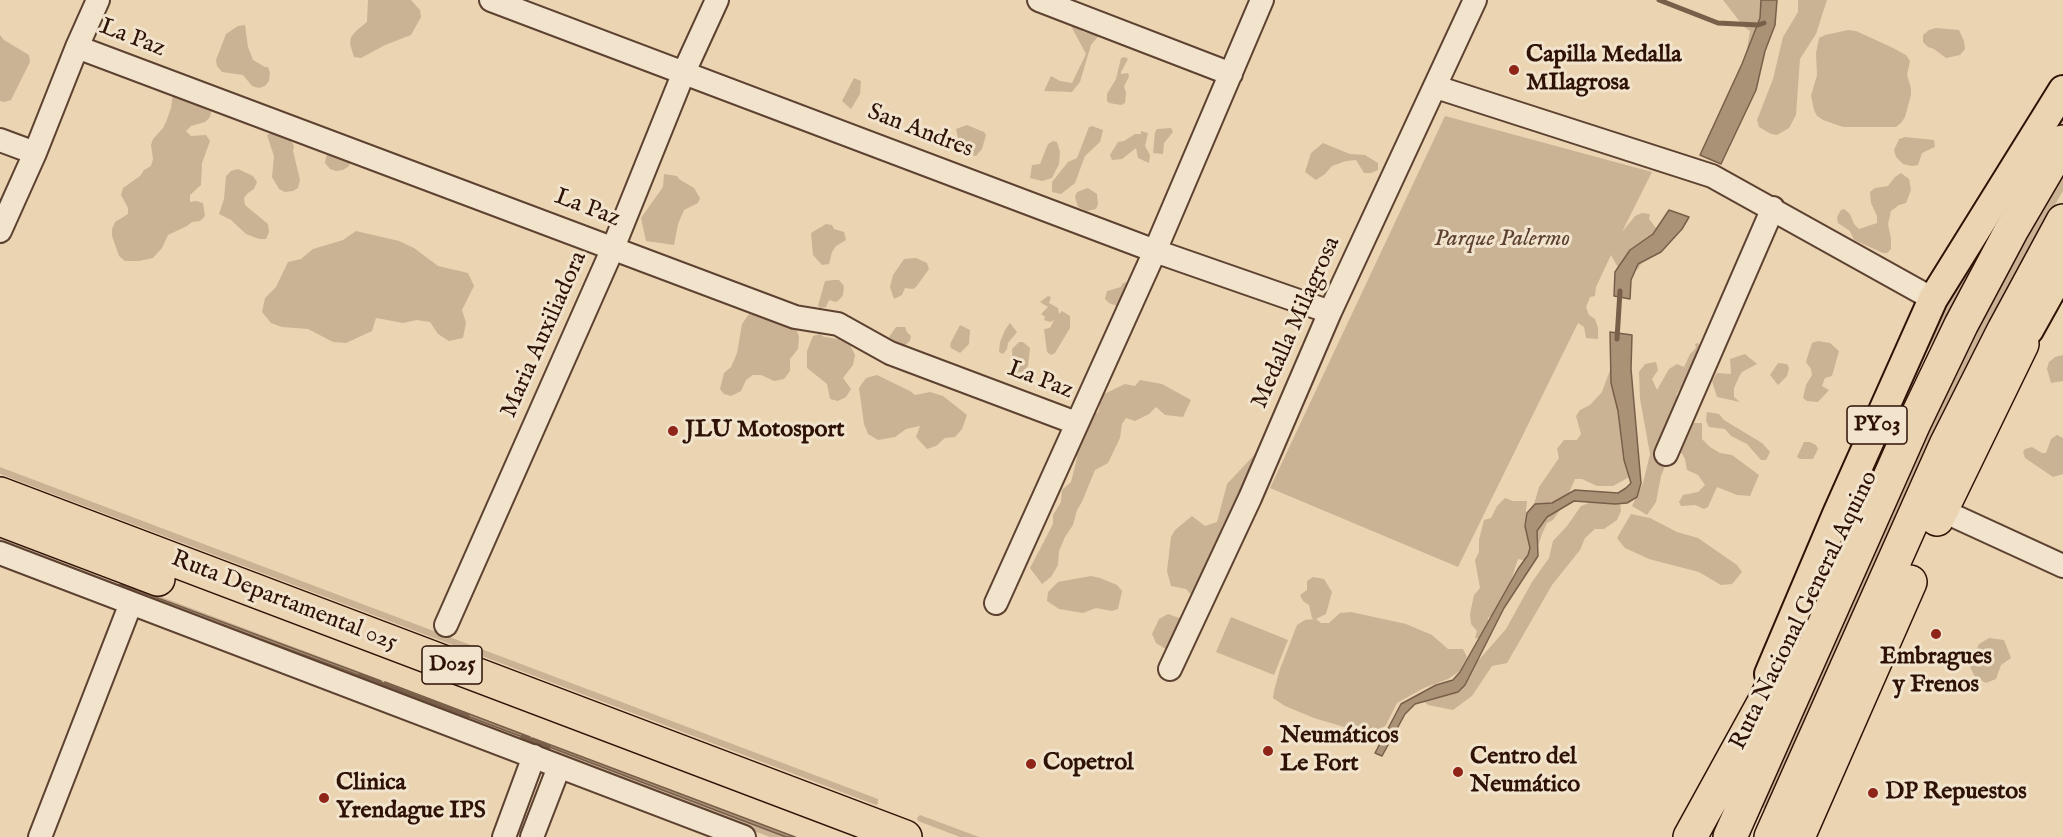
<!DOCTYPE html>
<meta charset="utf-8">
<style>
body{margin:0}
canvas{display:block;background:#ead4b1}
</style>
<canvas width="2063" height="837"></canvas>
<script>
const g = document.querySelector('canvas').getContext('2d');
g.lineJoin = 'round';
function fillPath(path, color) { g.fillStyle = color; g.fill(path, 'evenodd'); }
const toPath = rows => new Path2D(rows.map(r => 'M' + r).join(''));
function strokePath(path, color, width, dash) { g.strokeStyle = color; g.lineWidth = width; g.lineCap = dash ? 'butt' : 'round'; g.setLineDash(dash || []); g.stroke(path); }
function write(font, color, halo, rows, align = 'center') {
  g.font = font + ' "IM FELL English",serif'; g.lineWidth = 6; g.setLineDash([]); g.textBaseline = 'middle'; g.strokeStyle = halo; g.fillStyle = color; for (const [text, x, y, turn = 0] of rows) {
    g.save(); g.translate(x, y); g.rotate((+turn || 0) * Math.PI / 180); g.textAlign = isNaN(turn) ? turn : align; if (halo) g.strokeText(text, 0, 0); g.fillText(text, 0, 0); g.restore();
  }
}
fillPath(toPath([
 [368,0,411,0,420,10,421,17,411,35,385,45,361,58,354,57,350,44,351,37,356,31,367,22],
 [1723,0,1765,0,1764,25,1745,61,1750,31,1744,27],
 [1798,0,1827,0,1816,34,1800,59,1796,115,1789,128,1777,135,1771,134,1759,127,1757,120,1773,79,1783,37,1798,12],
 [1082,22,1081,29,1083,32,1089,33,1096,30,1100,34,1091,45,1080,82,1072,92,1044,91,1051,76,1060,81,1072,83,1086,54,1071,26,1072,23],
 [245,25,248,47,253,60,265,67,268,67,270,73,269,81,265,86,259,88,252,86,243,75,222,72,217,66,216,60,226,34,238,26],
 [1936,28,1959,30,1964,41,1965,49,1960,55,1946,58,1934,49,1928,47,1923,42,1923,35,1929,30],
 [1848,30,1856,31,1891,47,1906,55,1910,61,1907,75,1911,88,1911,95,1905,117,1901,123,1896,127,1843,127,1823,120,1817,116,1814,110,1811,96,1817,75,1816,53,1819,38,1825,35],
 [0,35,4,40,29,55,30,62,11,100,4,102,0,101],
 [1125,57,1128,59,1121,72,1121,74,1128,73,1129,77,1124,86,1126,93,1125,103,1121,105,1109,103,1107,101,1107,94,1116,79,1121,58],
 [854,78,861,81,860,94,851,109,842,101],
 [173,94,212,108,210,117,205,122,191,126,186,131,191,136,206,135,210,141,202,163,201,185,190,195,190,202,196,201,203,203,205,216,200,221,192,222,187,226,168,235,162,248,153,258,139,261,125,261,119,256,112,236,112,229,115,222,128,214,128,208,121,195,123,188,140,176,144,170,151,166,153,159,151,145,153,139,163,128,166,122,171,108],
 [2063,101,2063,122,1914,373,1935,326,1967,265],
 [1445,116,1652,172,1622,232,1635,216,1642,213,1650,214,1649,219,1656,228,1656,237,1638,269,1626,277,1620,271,1611,255,1596,287,1595,296,1590,297,1586,307,1589,315,1595,319,1598,328,1598,339,1586,338,1584,327,1578,323,1458,567,1270,488],
 [967,125,984,132,986,135,982,149,976,156,959,153,957,150,959,143,956,129],
 [1092,126,1103,130,1100,142,1085,156,1075,183,1061,194,1052,192,1052,182,1068,162,1077,158,1089,127],
 [1171,128,1173,132,1164,143,1163,154,1153,153,1155,132,1157,129],
 [273,131,287,133,294,146,293,151,300,180,298,188,293,191,285,192,279,189,272,177,274,156,267,135],
 [1141,131,1148,133,1145,146,1150,155,1149,163,1138,158,1136,148,1122,159,1112,160,1110,155,1118,142,1124,141,1135,134,1141,134],
 [1905,137,1934,140,1935,147,1922,153,1918,165,1912,166,1903,164,1896,157,1894,150,1899,139],
 [1053,141,1057,142,1060,152,1059,164,1052,178,1042,181,1030,178,1032,165,1040,164,1048,144],
 [1323,143,1350,154,1365,155,1378,163,1378,170,1371,173,1364,173,1356,160,1346,161,1332,166,1325,174,1316,180,1305,172,1311,153],
 [330,151,351,160,349,166,343,170,336,171,330,169,325,163,326,157],
 [2063,157,2063,191,2041,229,1771,811,1755,804,1862,557],
 [238,169,253,176,257,182,254,189,248,193,244,198,245,205,268,224,269,232,266,239,259,239,246,234,231,220,219,214,224,199,226,176,231,171],
 [1901,173,1909,179,1911,190,1906,203,1899,205,1891,211,1888,224,1891,239,1891,249,1887,253,1883,253,1854,240,1850,231,1838,223,1837,217,1841,210,1844,209,1850,214,1854,224,1859,229,1877,223,1877,216,1871,203,1870,192,1875,188,1888,186,1895,177],
 [664,174,677,176,679,179,694,188,700,198,698,203,684,210,678,224,674,245,646,241,641,218,663,187],
 [1088,188,1097,194,1098,204,1096,209,1087,211,1078,207,1075,197,1077,192],
 [826,224,832,225,834,229,844,232,846,240,836,246,832,252,829,264,822,265,813,255,811,233],
 [356,231,399,241,414,248,438,266,468,273,474,286,462,310,466,323,463,338,449,341,438,334,430,322,417,320,403,323,376,318,372,331,346,343,333,342,308,329,282,327,271,323,262,312,265,298,276,287,288,262,301,259,313,249,343,240],
 [916,258,927,263,929,269,916,287,913,289,905,288,902,295,894,299,890,287,893,275,904,259],
 [833,280,839,280,844,286,843,295,839,300,836,302,829,300,826,307,820,308,818,306,825,281],
 [1126,282,1128,287,1123,301,1117,306,1109,303,1105,299,1107,291,1121,287,1122,284],
 [1048,296,1051,297,1049,303,1058,308,1059,314,1062,311,1070,316,1070,328,1055,353,1051,355,1047,352,1044,329,1050,328,1054,320,1050,322,1044,320,1045,317,1041,314,1048,307,1040,302],
 [749,314,763,318,769,315,795,325,799,337,798,349,790,359,790,371,784,379,774,381,761,375,753,375,746,380,741,391,731,396,724,394,720,389,724,373,731,367,737,353,742,324],
 [1010,323,1017,332,1008,343,1007,349,1003,354,999,352,1000,342,1005,330],
 [960,325,970,330,969,344,960,353,951,348,950,344],
 [896,327,905,327,907,332,911,336,910,341,904,346,892,345,889,337],
 [820,334,824,337,838,339,850,345,855,355,853,365,843,378,851,389,846,397,838,401,830,399,827,384,807,368,807,351,813,336],
 [1818,341,1830,343,1839,351,1832,376,1825,378,1822,386,1829,390,1818,402,1807,401,1803,398,1806,385,1812,375,1811,369,1806,362,1808,355,1812,343],
 [1019,342,1023,342,1030,348,1028,366,1022,372,1013,373,1012,349],
 [1698,343,1705,351,1676,395,1682,400,1668,459,1661,476,1656,502,1647,515,1632,506,1643,483,1650,454,1640,399,1639,372,1645,364,1656,362,1658,370,1652,379,1657,390,1669,369,1677,364,1684,367,1690,354,1696,348,1695,344],
 [1745,354,1757,364,1742,372,1739,377,1734,388,1734,397,1740,402,1717,397,1712,381,1717,373,1731,374,1730,359],
 [2063,355,2063,381,2051,383,2047,369,2049,362,2055,357],
 [1614,359,1633,475,1613,486,1597,486,1582,479,1575,479,1564,504,1553,520,1547,523,1542,534,1537,549,1527,561,1518,559,1510,584,1494,614,1488,618,1488,626,1481,639,1475,638,1477,631,1471,624,1470,614,1474,595,1480,588,1475,560,1479,552,1479,540,1484,520,1491,518,1497,506,1505,498,1513,501,1527,501,1526,511,1529,522,1539,487,1559,458,1557,449,1564,440,1577,440,1581,434,1576,416,1580,410,1590,405,1602,392],
 [1778,363,1787,364,1789,368,1787,376,1778,385,1770,375],
 [877,375,910,391,915,395,930,392,943,396,967,415,962,429,955,437,945,438,936,446,927,449,916,437,920,426,906,429,895,437,878,440,868,434,864,424,859,388,866,378],
 [1140,380,1162,384,1191,400,1183,417,1165,415,1156,407,1149,414,1135,421,1126,418,1122,424,1120,438,1108,463,1095,470,1082,502,1077,510,1073,525,1065,537,1059,551,1058,565,1051,577,1042,584,1030,568,1053,524,1053,515,1061,502,1062,490,1071,482,1077,458,1074,450,1086,410,1098,413,1102,395,1125,384,1135,386],
 [1707,412,1719,414,1724,420,1762,443,1770,452,1766,460,1761,460,1747,444,1731,436,1725,429,1709,427,1706,421],
 [1694,423,1702,423,1702,439,1710,447,1720,453,1732,455,1759,475,1750,496,1737,495,1717,487,1708,507,1704,509,1695,505,1681,506,1679,502,1683,495,1698,492,1705,485,1698,475,1687,470,1685,459,1681,452],
 [2057,435,2063,438,2063,474,2053,477,2025,458,2023,452,2025,449,2032,447,2042,453,2046,453,2051,439],
 [1804,442,1810,442,1816,445,1818,449,1813,459,1800,459,1797,457],
 [1256,453,1266,459,1193,597,1186,589,1171,586,1167,571,1171,537,1175,530,1192,516,1205,526,1217,522,1227,484],
 [0,467,878,799,878,804,876,805,0,474],
 [1594,501,1620,503,1621,511,1617,520,1604,529,1595,529,1585,538,1580,550,1552,585,1507,663,1492,666,1472,696,1453,710,1428,705,1422,700,1465,679,1477,662,1506,629,1532,582,1549,558,1553,541,1567,526,1581,506],
 [1631,514,1650,518,1677,532,1698,538,1737,565,1742,572,1732,584,1721,585,1699,572,1649,559,1625,548,1617,538],
 [0,536,797,837,770,837,0,545],
 [1091,576,1100,578,1117,585,1122,591,1118,609,1112,611,1096,608,1083,613,1059,609,1047,601,1048,592,1058,582],
 [1313,577,1324,579,1332,592,1326,614,1316,619,1321,623,1329,623,1340,613,1351,612,1406,624,1432,635,1448,649,1463,649,1467,657,1461,670,1448,679,1424,688,1397,703,1386,725,1374,736,1314,718,1285,706,1273,698,1274,691,1280,669,1297,625,1305,620,1314,619,1312,618,1309,605,1303,601,1300,595,1307,590,1307,581],
 [1168,614,1182,619,1174,654,1156,643,1152,634,1159,619],
 [1231,617,1288,640,1274,675,1216,652],
 [1989,638,2004,640,2011,658,2001,665,1996,679,1986,683,1975,677,1969,665,1979,644],
 [920,815,979,837,960,837,918,821,917,818]
]), '#cab394');
const water = toPath([
 [1761,0,1777,0,1775,25,1765,51,1756,90,1721,164,1700,155,1742,64,1760,18,1761,0],
 [1669,210,1689,217,1682,229,1661,252,1638,264,1631,280,1630,299,1614,296,1615,272,1630,250,1653,234,1669,210],
 [1610,332,1632,335,1631,369,1641,483,1637,497,1627,503,1615,504,1574,501,1547,517,1537,531,1538,556,1504,608,1465,685,1458,692,1415,704,1405,714,1382,756,1375,753,1401,704,1436,685,1453,680,1460,672,1518,569,1528,555,1530,548,1525,526,1527,513,1535,504,1552,503,1575,490,1618,493,1626,488,1631,483,1624,460,1618,411,1611,383,1610,332],
 [128,587,381,681,380,683,127,590,128,587],
 [385,682,530,737,528,739,384,685,385,682],
 [532,738,795,837,786,837,531,740,532,738]
]);
fillPath(water, '#aa9277');
strokePath(water, '#785f4a', 1.5);
strokePath(toPath([
 [1659,0,1718,23,1758,25,1764,23],
 [1617,339,1620,291],
 [121,586,133,590],
 [360,676,467,716],
 [523,737,548,747]
]), '#785f4a', 5);
const minor = toPath([
 [491,0,1155,251,1330,312],
 [1039,0,1231,74],
 [77,47,795,317,838,324,890,353,1076,423],
 [1436,87,1712,176,1933,299],
 [0,140,35,153],
 [0,231,35,153,77,47,98,0],
 [1666,454,1773,208],
 [1941,510,2063,566],
 [0,553,744,837],
 [996,603,1155,251,1262,0],
 [446,625,613,248,684,72,717,0],
 [1170,669,1250,498,1330,312,1475,0],
 [40,837,131,603],
 [504,837,534,756],
 [532,837,559,767]
]);
const major = toPath([
 [2029,330,2063,269],
 [1769,674,1837,514,1933,299,2063,90]
]);
const highway = toPath([
 [0,494,905,837],
 [0,519,158,579],
 [1937,519,2022,344],
 [1690,837,1766,699,1788,653],
 [1730,837,1914,423,1961,325,2011,231,2063,142],
 [1771,837,1946,445,2004,330,2063,221],
 [1798,837,1910,582]
]);
strokePath(minor, '#5d4231', 26);
strokePath(major, '#2e1206', 32);
strokePath(highway, '#2e1206', 36);
strokePath(minor, '#f1e3cc', 22);
strokePath(major, '#ead4b1', 28);
strokePath(highway, '#ead4b1', 33);
for (const [x, y, r, color] of [
 [1514,70,6,"#8f2418"],
 [673,431,6,"#8f2418"],
 [1936,634,6,"#8f2418"],
 [1268,751,6,"#8f2418"],
 [1031,764,6,"#8f2418"],
 [1458,772,6,"#8f2418"],
 [1873,793,6,"#8f2418"],
 [324,798,6,"#8f2418"]
]) { const dot = new Path2D(); dot.arc(x, y, r, 0, 2 * Math.PI); g.fillStyle = color; g.fill(dot); strokePath(dot, '#f1e3cc', 2); }
for (const [x, y, w] of [
 [1877,425,60],
 [452,665,60]
]) { const box = new Path2D(); box.roundRect(x - w / 2, y - 19, w, 38, 4.5); g.fillStyle = '#f1e3cc'; g.fill(box); strokePath(box, '#2e1206', 1.5); }
write('bold 22px', '#2e1206', null, [
 ["PY03",1877,425],
 ["D025",452,665]
]);
write('24px', '#2e1206', '#f1e3cc', [
 ["La Paz",132,39,21],
 ["San Andres",920,132,21],
 ["La Paz",587,209,21],
 ["Medalla Milagrosa",1297,323,-66],
 ["Maria Auxiliadora",545,335,-66],
 ["La Paz",1040,381,21],
 ["Ruta Departamental 025",284,602,21],
 ["Ruta Nacional General Aquino",1805,611,-64]
]);
write('bold 24px', '#2e1206', '#f1e3cc', [
 ["Capilla Medalla",1526,56],
 ["MIlagrosa",1526,84],
 ["JLU Motosport",685,431],
 ["Embragues",1936,658,"center"],
 ["y Frenos",1936,686,"center"],
 ["Neumáticos",1280,737],
 ["Le Fort",1280,765],
 ["Centro del",1470,758],
 ["Neumático",1470,786],
 ["Copetrol",1043,764],
 ["Clinica",336,784],
 ["Yrendague IPS",336,812],
 ["DP Repuestos",1885,793]
], 'left');
write('italic 24px', '#5d4231', '#f1e3cc', [
 ["Parque Palermo",1502,240]
]);
</script>
